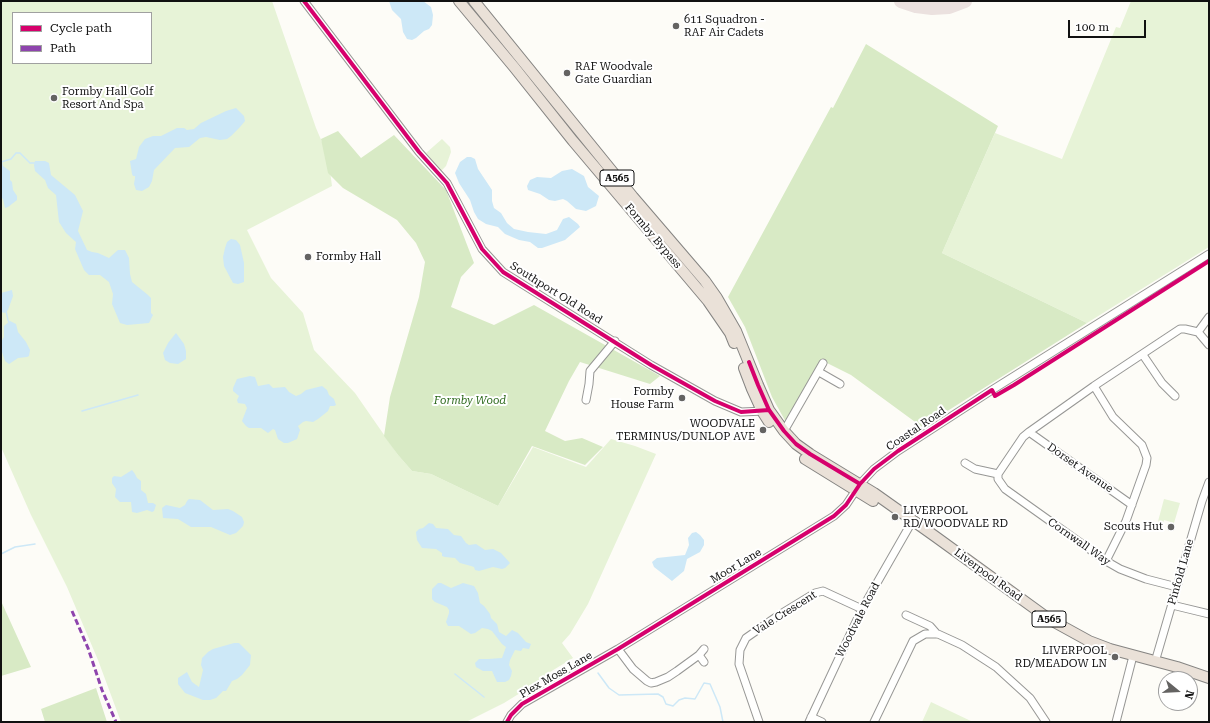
<!DOCTYPE html>
<style>
body{margin:0}
#map{position:relative;width:1210px;height:723px;overflow:hidden;background:#fdfcf7;font-family:"Roboto Serif",serif}
canvas{display:block}
.frame{position:absolute;inset:0;border:2px solid #111;pointer-events:none}
.legend{position:absolute;left:12px;top:12px;width:140px;height:52px;box-sizing:border-box;background:#fff;border:1px solid #a0a0a0;margin:0;padding:5px 7px;list-style:none;font-size:12px;color:#111}
.legend li{display:flex;align-items:center;gap:8px;height:20px}
.legend b{width:20px;border:1px solid #a0a0a0}
.north{position:absolute;left:1158px;top:671px;width:40px;height:40px;box-sizing:border-box;background:#fff;border:1px solid #a0a0a0;border-radius:50%;rotate:108deg;font-size:11px;font-weight:700;line-height:16px;text-align:center;color:#111}
.north::after{content:'';display:block;margin:auto;width:14px;height:18px;background:#646362;clip-path:polygon(50% 0,100% 100%,50% 72%,0 100%)}
.scale{position:absolute;left:1068px;top:20px;width:78px;height:18px;box-sizing:border-box;border:2px solid #111;border-top:0;padding-left:5px;font-size:12px;line-height:14px;white-space:nowrap;color:#111;-webkit-text-stroke:3px #fff;paint-order:stroke}
</style>
<div id="map">
<canvas width="1210" height="723"></canvas>
<div class="frame"></div>
<ul class="legend">
<li><b style="height:5px;background:#d6006c"></b>Cycle path</li>
<li><b style="height:5px;background:#8e44ad"></b>Path</li>
</ul>
<div class="north">N</div>
<div class="scale">100 m</div>
</div>
<script>
const g = document.querySelector('canvas').getContext('2d');
g.lineJoin = 'round';
function fillPath(path, color) { g.fillStyle = color; g.fill(path, 'evenodd'); }
const toPath = rows => new Path2D(rows.map(r => 'M' + r).join(''));
function strokePath(path, color, width, dash) { g.strokeStyle = color; g.lineWidth = width; g.lineCap = dash ? 'butt' : 'round'; g.setLineDash(dash || []); g.stroke(path); }
function write(font, color, halo, rows, align = 'center') {
  g.font = font + ' "Roboto Serif",serif'; g.lineWidth = 4; g.setLineDash([]); g.textBaseline = 'middle'; g.strokeStyle = halo; g.fillStyle = color; for (const [text, x, y, turn = 0] of rows) {
    g.save(); g.translate(x, y); g.rotate((+turn || 0) * Math.PI / 180); g.textAlign = isNaN(turn) ? turn : align; if (halo) g.strokeText(text, 0, 0); g.fillText(text, 0, 0); g.restore();
  }
}
fillPath(toPath([
 [1,1,272,1,316,128,328,156,332,186,247,230,271,278,303,313,314,350,355,393,398,455,412,471,431,474,498,506,533,447,586,467,611,439,635,446,656,454,588,604,570,634,562,643,573,658,550,672,538,682,504,703,466,722,121,722,98,660,67,587,31,515,1,447],
 [13,13,151,13,151,63,13,63],
 [1131,1,1209,1,1209,247,1087,323,942,253,995,133,1062,159,1116,27,1120,28],
 [442,139,450,147,451,152,446,166,441,171,426,153],
 [1164,499,1180,503,1174,523,1164,520,1161,531,1156,529],
 [931,702,973,722,922,722]
]), '#e7f3d7');
fillPath(toPath([
 [866,44,998,126,942,253,1087,323,922,427,851,375,823,361,787,424,772,397,745,327,728,297,831,107,833,108],
 [338,131,361,158,394,135,446,190,474,263,461,277,451,307,494,325,534,305,660,376,650,384,580,362,569,381,545,431,565,441,582,438,603,447,585,465,532,446,498,506,431,474,412,471,398,455,384,436,390,397,419,297,425,262,416,243,397,220,343,188,328,173,321,139],
 [1,601,31,667,1,676],
 [96,688,107,722,45,722,41,709]
]), '#d8eac5');
fillPath(toPath([
 [389,1,423,1,431,7,433,15,432,25,429,29,424,31,416,38,412,40,407,39,403,32,401,19,392,10],
 [236,108,244,116,245,121,240,127,231,136,227,139,220,140,206,137,200,138,189,147,175,148,154,170,152,181,149,187,142,191,136,190,134,184,135,178,135,176,133,176,132,174,130,161,136,159,139,147,145,139,153,136,161,136,177,128,184,128,187,130,194,129,201,123,226,111],
 [467,157,471,157,475,159,478,169,492,190,492,201,494,208,501,213,507,223,514,229,528,232,546,234,557,230,563,219,569,217,578,224,580,227,565,240,542,248,538,248,530,242,519,240,505,234,498,227,486,224,478,219,474,212,470,200,459,183,455,173,460,162],
 [1,158,3,166,10,171,10,180,12,182,13,190,17,196,17,200,8,207,5,208,3,199,1,197],
 [35,161,45,161,49,163,51,175,75,195,83,211,78,231,87,250,92,252,98,253,109,258,118,250,125,250,129,258,130,274,132,282,148,295,151,298,151,313,153,315,149,323,127,325,120,323,112,304,113,294,109,282,100,275,89,275,84,270,75,249,76,242,66,233,59,222,56,195,48,188,45,180,35,171,34,165],
 [572,169,584,176,588,187,599,196,596,206,586,211,576,209,567,201,563,199,555,201,549,200,540,194,528,190,527,186,530,180,537,177,551,178,562,171],
 [231,239,236,240,240,245,244,263,244,282,238,284,233,283,224,266,223,257,225,248,227,242],
 [12,290,13,296,8,310,5,313,1,312,1,293],
 [10,321,16,324,18,332,26,342,30,350,29,356,27,357,18,358,9,364,5,361,1,349,1,342,4,337,4,326],
 [176,333,184,344,186,351,186,359,178,364,170,363,165,360,163,353,168,343],
 [250,376,255,377,258,386,269,384,273,388,285,387,289,392,296,396,301,394,306,390,322,386,327,390,329,395,334,399,336,405,334,406,330,406,328,411,318,419,313,422,306,421,303,422,298,426,300,430,297,439,288,443,284,443,278,439,275,430,273,429,268,433,261,428,249,428,246,426,242,421,247,408,245,404,238,403,237,400,239,396,233,391,233,388,237,379],
 [132,470,135,474,137,478,141,481,141,490,146,494,148,503,153,503,156,505,154,511,152,512,147,510,137,513,132,512,131,502,120,502,115,497,116,489,112,483,112,478,114,476,121,477],
 [189,499,200,500,213,510,228,509,233,511,242,517,244,522,243,526,236,533,230,535,211,527,191,527,178,519,163,518,162,508,166,505,180,508,185,505,187,501],
 [429,523,433,524,436,528,448,529,454,535,461,536,466,543,469,545,476,544,485,550,493,549,501,553,510,563,505,568,502,569,493,567,479,571,475,570,474,567,471,566,460,563,455,558,445,557,442,556,442,553,436,549,422,548,417,540,416,532,419,529,423,528],
 [696,532,700,535,704,540,704,545,700,552,687,559,684,571,672,581,654,567,652,562,657,558,685,555,689,545,688,538,692,533],
 [438,583,441,583,451,588,463,583,474,586,478,593,480,603,484,606,490,614,491,618,497,624,499,632,506,636,512,630,518,633,526,642,531,644,529,649,523,648,521,651,515,650,510,660,509,665,512,671,511,676,509,680,505,682,497,682,492,671,483,671,476,667,475,663,479,659,488,659,502,658,506,647,502,644,492,631,488,629,482,628,475,633,471,634,459,626,448,626,446,622,449,613,449,610,447,607,435,602,432,599,432,589],
 [234,643,239,643,251,655,250,665,242,675,237,679,232,681,226,691,223,691,216,698,210,700,203,700,185,693,178,684,178,678,187,672,192,682,199,687,203,670,201,665,202,658,208,652,213,649]
]), '#cde8f7');
strokePath(toPath([
 [1,162,11,159,16,153,20,153,30,163,35,163],
 [6,311,8,320,9,322],
 [82,411,138,395],
 [1,554,15,547,35,544],
 [598,673,609,688,619,695,658,694,663,697,666,704,673,706,679,700,685,698,695,699,704,683,710,684,720,707,723,722],
 [455,674,484,697]
]), '#cde8f7', 1.5);
strokePath(toPath([
 [901,1,916,6,932,8,949,7,965,1]
]), '#ebe1df', 14);
const minor = toPath([
 [304,1,419,152,447,183,482,249,503,272,651,365,715,401,741,412,765,411],
 [1198,332,1209,317],
 [1143,355,1162,383,1175,396],
 [819,372,840,384],
 [1094,386,1113,417,1142,445,1147,458,1146,465,1126,521,1106,561],
 [586,400,589,384,590,371,615,341],
 [784,431,823,363],
 [1029,432,1132,505],
 [965,463,975,469,998,474],
 [1177,587,1146,579,1120,569,1106,561,1005,489,998,479,998,474,1023,437,1029,432,1094,386,1180,329,1185,329,1198,332,1209,345],
 [1172,605,1209,614],
 [906,615,930,626,937,634],
 [618,649,633,669,647,681,651,683,656,682,668,677,677,671,699,655,704,649],
 [699,655,704,662],
 [1155,662,1202,501,1209,482],
 [811,717,822,722],
 [507,722,511,715,522,704,618,649,834,516,846,505,860,484,874,469,898,451,992,390,1209,254],
 [759,722,739,664,740,650,746,638,779,615,815,593,823,591,862,609],
 [809,722,862,609,913,520],
 [874,722,913,641,925,634,938,634,962,645,996,667,1030,698,1046,722],
 [1116,722,1133,656]
]);
const highway = toPath([
 [459,1,514,67,573,141,708,301,730,333,734,343],
 [474,1,633,197,705,281,717,298,736,331,758,385,769,410,784,431,796,444,810,454,874,493,936,537,1049,619,1089,641,1110,649,1177,667,1209,678],
 [744,368,752,389,762,411,769,422],
 [805,459,873,501]
]);
strokePath(minor, '#979795', 9);
strokePath(highway, '#858482', 12);
strokePath(minor, '#fffffe', 7);
strokePath(highway, '#eae1d8', 10);
strokePath(toPath([
 [72,611,88,648,102,690,116,722]
]), '#8e44ad', 3, [6, 3]);
strokePath(toPath([
 [304,1,419,152,447,183,482,249,503,272,651,365,715,401,741,412,769,410],
 [749,362,758,385,769,410,784,431,796,444,810,454,860,484],
 [507,722,511,715,522,704,618,649,834,516,846,505,860,484,874,469,898,451,992,390,995,396,1014,385,1209,261]
]), '#d6006c', 4);
for (const [x, y, r, color] of [
 [676,26,4,"#646362"],
 [567,73,4,"#646362"],
 [54,98,4,"#646362"],
 [308,257,4,"#646362"],
 [682,398,4,"#646362"],
 [763,430,4,"#646362"],
 [895,517,4,"#646362"],
 [1171,527,4,"#646362"],
 [1115,657,4,"#646362"]
]) { const dot = new Path2D(); dot.arc(x, y, r, 0, 2 * Math.PI); g.fillStyle = color; g.fill(dot); strokePath(dot, '#fff', 1.5); }
for (const [x, y, w] of [
 [617,178,34],
 [1049,619,34]
]) { const box = new Path2D(); box.roundRect(x - w / 2, y - 8, w, 16, 3); g.fillStyle = '#fff'; g.fill(box); strokePath(box, '#111', 1); }
write('bold 10px', '#111', null, [
 ["A565",617,178],
 ["A565",1049,619]
]);
write('11px', '#111', '#fff', [
 ["611 Squadron -",684,20],
 ["RAF Air Cadets",684,33],
 ["RAF Woodvale",575,67],
 ["Gate Guardian",575,80],
 ["Formby Hall Golf",62,92],
 ["Resort And Spa",62,105],
 ["Formby Hall",316,257],
 ["Formby",674,392,"right"],
 ["House Farm",674,405,"right"],
 ["WOODVALE",755,424,"right"],
 ["TERMINUS/DUNLOP AVE",755,437,"right"],
 ["LIVERPOOL",903,511],
 ["RD/WOODVALE RD",903,524],
 ["Scouts Hut",1163,527,"right"],
 ["LIVERPOOL",1107,651,"right"],
 ["RD/MEADOW LN",1107,664,"right"]
], 'left');
write('11px', '#111', '#fff', [
 ["Formby Bypass",653,236,50],
 ["Southport Old Road",556,293,32],
 ["Coastal Road",916,429,-34],
 ["Dorset Avenue",1080,468,35],
 ["Cornwall Way",1079,542,35],
 ["Moor Lane",736,566,-31],
 ["Pinfold Lane",1181,572,-74],
 ["Liverpool Road",988,575,36],
 ["Vale Crescent",785,613,-32],
 ["Woodvale Road",858,620,-63],
 ["Plex Moss Lane",556,675,-30]
]);
write('italic 11px', '#2f6b1f', '#fff', [
 ["Formby Wood",470,401]
]);
</script>
